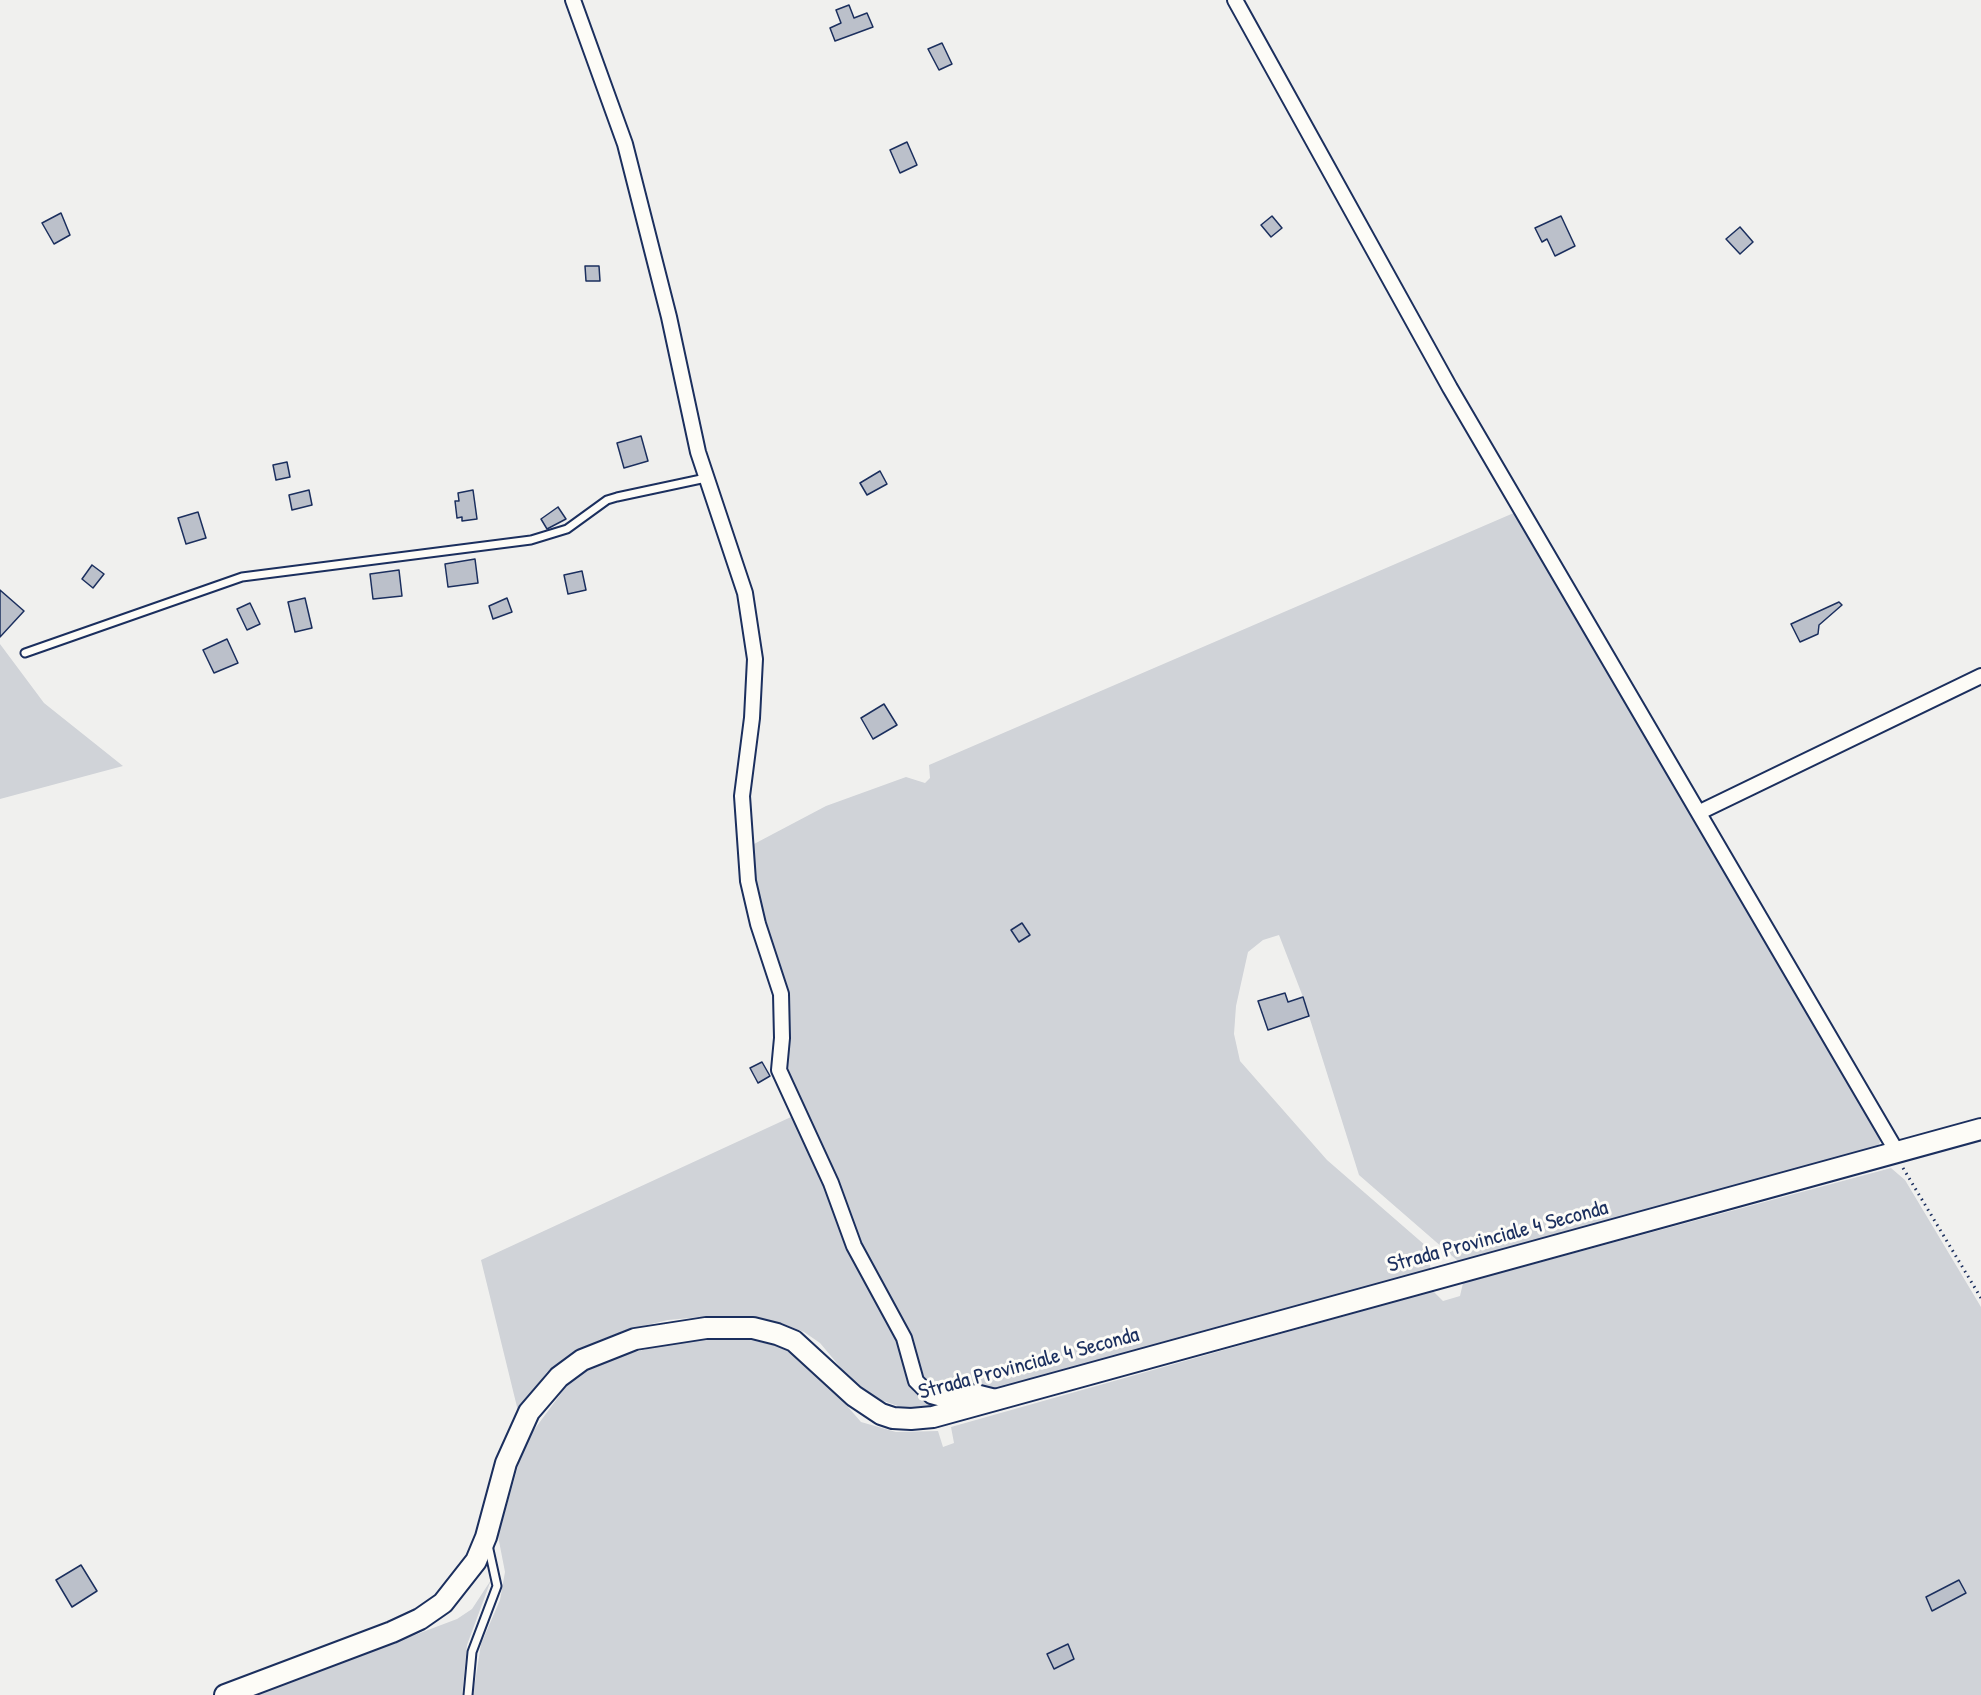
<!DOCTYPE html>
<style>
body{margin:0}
canvas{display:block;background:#f0f0ee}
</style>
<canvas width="1981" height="1695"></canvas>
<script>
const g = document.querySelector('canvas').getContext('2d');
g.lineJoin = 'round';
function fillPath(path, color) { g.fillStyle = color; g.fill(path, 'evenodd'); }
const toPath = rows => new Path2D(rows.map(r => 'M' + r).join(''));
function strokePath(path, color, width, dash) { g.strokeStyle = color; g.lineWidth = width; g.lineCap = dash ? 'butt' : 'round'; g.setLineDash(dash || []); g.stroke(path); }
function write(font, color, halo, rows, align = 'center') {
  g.font = font + ' "Patrick Hand",sans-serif'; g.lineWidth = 6; g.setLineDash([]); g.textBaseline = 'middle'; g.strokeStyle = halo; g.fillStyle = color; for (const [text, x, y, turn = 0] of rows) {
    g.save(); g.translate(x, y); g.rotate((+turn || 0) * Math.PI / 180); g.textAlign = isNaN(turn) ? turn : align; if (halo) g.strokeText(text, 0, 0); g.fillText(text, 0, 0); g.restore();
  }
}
fillPath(toPath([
 [1516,512,1881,1140,1878,1146,1458,1261,1359,1175,1303,997,1279,935,1263,940,1248,952,1236,1006,1234,1034,1240,1061,1327,1160,1426,1246,1431,1270,999,1389,974,1386,942,1393,934,1390,927,1384,908,1334,877,1278,835,1180,792,1090,787,1070,786,992,756,892,754,844,826,806,906,777,925,783,930,778,929,765],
 [0,644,44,703,123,766,0,799],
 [791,1117,826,1185,850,1248,867,1286,899,1344,908,1381,914,1392,939,1406,903,1408,870,1396,857,1387,820,1343,804,1332,781,1323,728,1317,700,1317,668,1320,626,1330,595,1342,547,1372,518,1411,481,1260],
 [1891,1168,1905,1180,1981,1307,1981,1695,473,1695,481,1644,500,1600,505,1572,498,1536,525,1442,568,1384,586,1370,612,1358,670,1343,734,1337,775,1345,789,1352,822,1377,861,1422,896,1432,938,1431,943,1447,954,1443,951,1427,1433,1291,1443,1301,1460,1296,1463,1283],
 [491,1580,467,1645,462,1695,256,1695,457,1619,472,1609]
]), '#d0d3d8');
const building = toPath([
 [849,5,854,18,867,13,873,27,835,41,830,28,841,23,836,10,849,5],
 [942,43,952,64,939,70,928,49,942,43],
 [907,142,917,165,900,173,890,150,907,142],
 [61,213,70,235,54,244,42,223,61,213],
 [1272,216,1282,228,1271,237,1261,225,1272,216],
 [1561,216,1575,246,1555,256,1547,239,1542,242,1535,228,1561,216],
 [1740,227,1753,242,1740,254,1726,239,1740,227],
 [585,266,599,266,600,281,586,281,585,266],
 [641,436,648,461,624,468,617,443,641,436],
 [287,462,290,477,276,480,273,465,287,462],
 [880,471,887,484,867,495,860,483,880,471],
 [309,490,312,505,292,510,289,495,309,490],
 [473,490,477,519,462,521,462,517,457,518,455,501,459,501,458,493,473,490],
 [558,507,566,519,547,529,541,519,558,507],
 [198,512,206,538,186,544,178,518,198,512],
 [475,559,478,583,448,587,445,564,475,559],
 [92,565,104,574,93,588,82,579,92,565],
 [399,570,402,596,373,599,370,574,399,570],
 [582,571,586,590,568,594,564,575,582,571],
 [0,590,24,611,0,637,0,590],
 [305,598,312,628,295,632,288,602,305,598],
 [507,598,512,612,493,619,489,606,507,598],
 [1839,602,1842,605,1819,625,1818,634,1800,642,1791,624,1839,602],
 [250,603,260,624,247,630,237,609,250,603],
 [227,639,238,663,214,673,203,650,227,639],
 [884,704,897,725,873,739,861,718,884,704],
 [1022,923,1030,935,1019,942,1011,930,1022,923],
 [1285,993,1288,1002,1303,997,1309,1016,1268,1030,1258,1001,1285,993],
 [762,1062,770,1076,758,1083,750,1068,762,1062],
 [81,1565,97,1591,72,1607,56,1580,81,1565],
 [1959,1580,1966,1593,1932,1611,1926,1597,1959,1580],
 [1068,1644,1074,1659,1054,1669,1047,1654,1068,1644]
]);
fillPath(building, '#bbc0ca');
strokePath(building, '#1b2f5e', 1.5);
const lane = toPath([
 [25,653,242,577,531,540,567,529,607,500,617,497,706,478],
 [468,1695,472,1652,497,1586,488,1545]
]);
const street = toPath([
 [573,0,625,144,669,317,698,452,745,593,755,659,752,718,742,796,748,881,758,924,781,994,782,1038,779,1070,831,1183,854,1246,904,1338,916,1381,931,1396,942,1399,976,1392,1000,1398],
 [1235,0,1450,388,1897,1152],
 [1700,812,1981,676]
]);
const secondary = toPath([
 [225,1695,392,1632,420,1619,443,1603,476,1561,486,1537,506,1463,529,1412,559,1377,582,1360,635,1339,706,1328,753,1328,777,1334,794,1341,854,1396,881,1414,893,1418,911,1419,933,1417,1981,1129]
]);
strokePath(lane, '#1b2f5e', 11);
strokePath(street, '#1b2f5e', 18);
strokePath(secondary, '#1b2f5e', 24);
strokePath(toPath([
 [1903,1168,1981,1298]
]), '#1b2f5e', 3, [1.5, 4.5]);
strokePath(lane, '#fdfcf7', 7);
strokePath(street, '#fdfcf7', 14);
strokePath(secondary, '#fdfcf7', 20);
write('22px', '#1b2f5e', '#fdfcf7', [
 ["Strada Provinciale 4 Seconda",1498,1237,-15],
 ["Strada Provinciale 4 Seconda",1029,1364,-15]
]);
</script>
